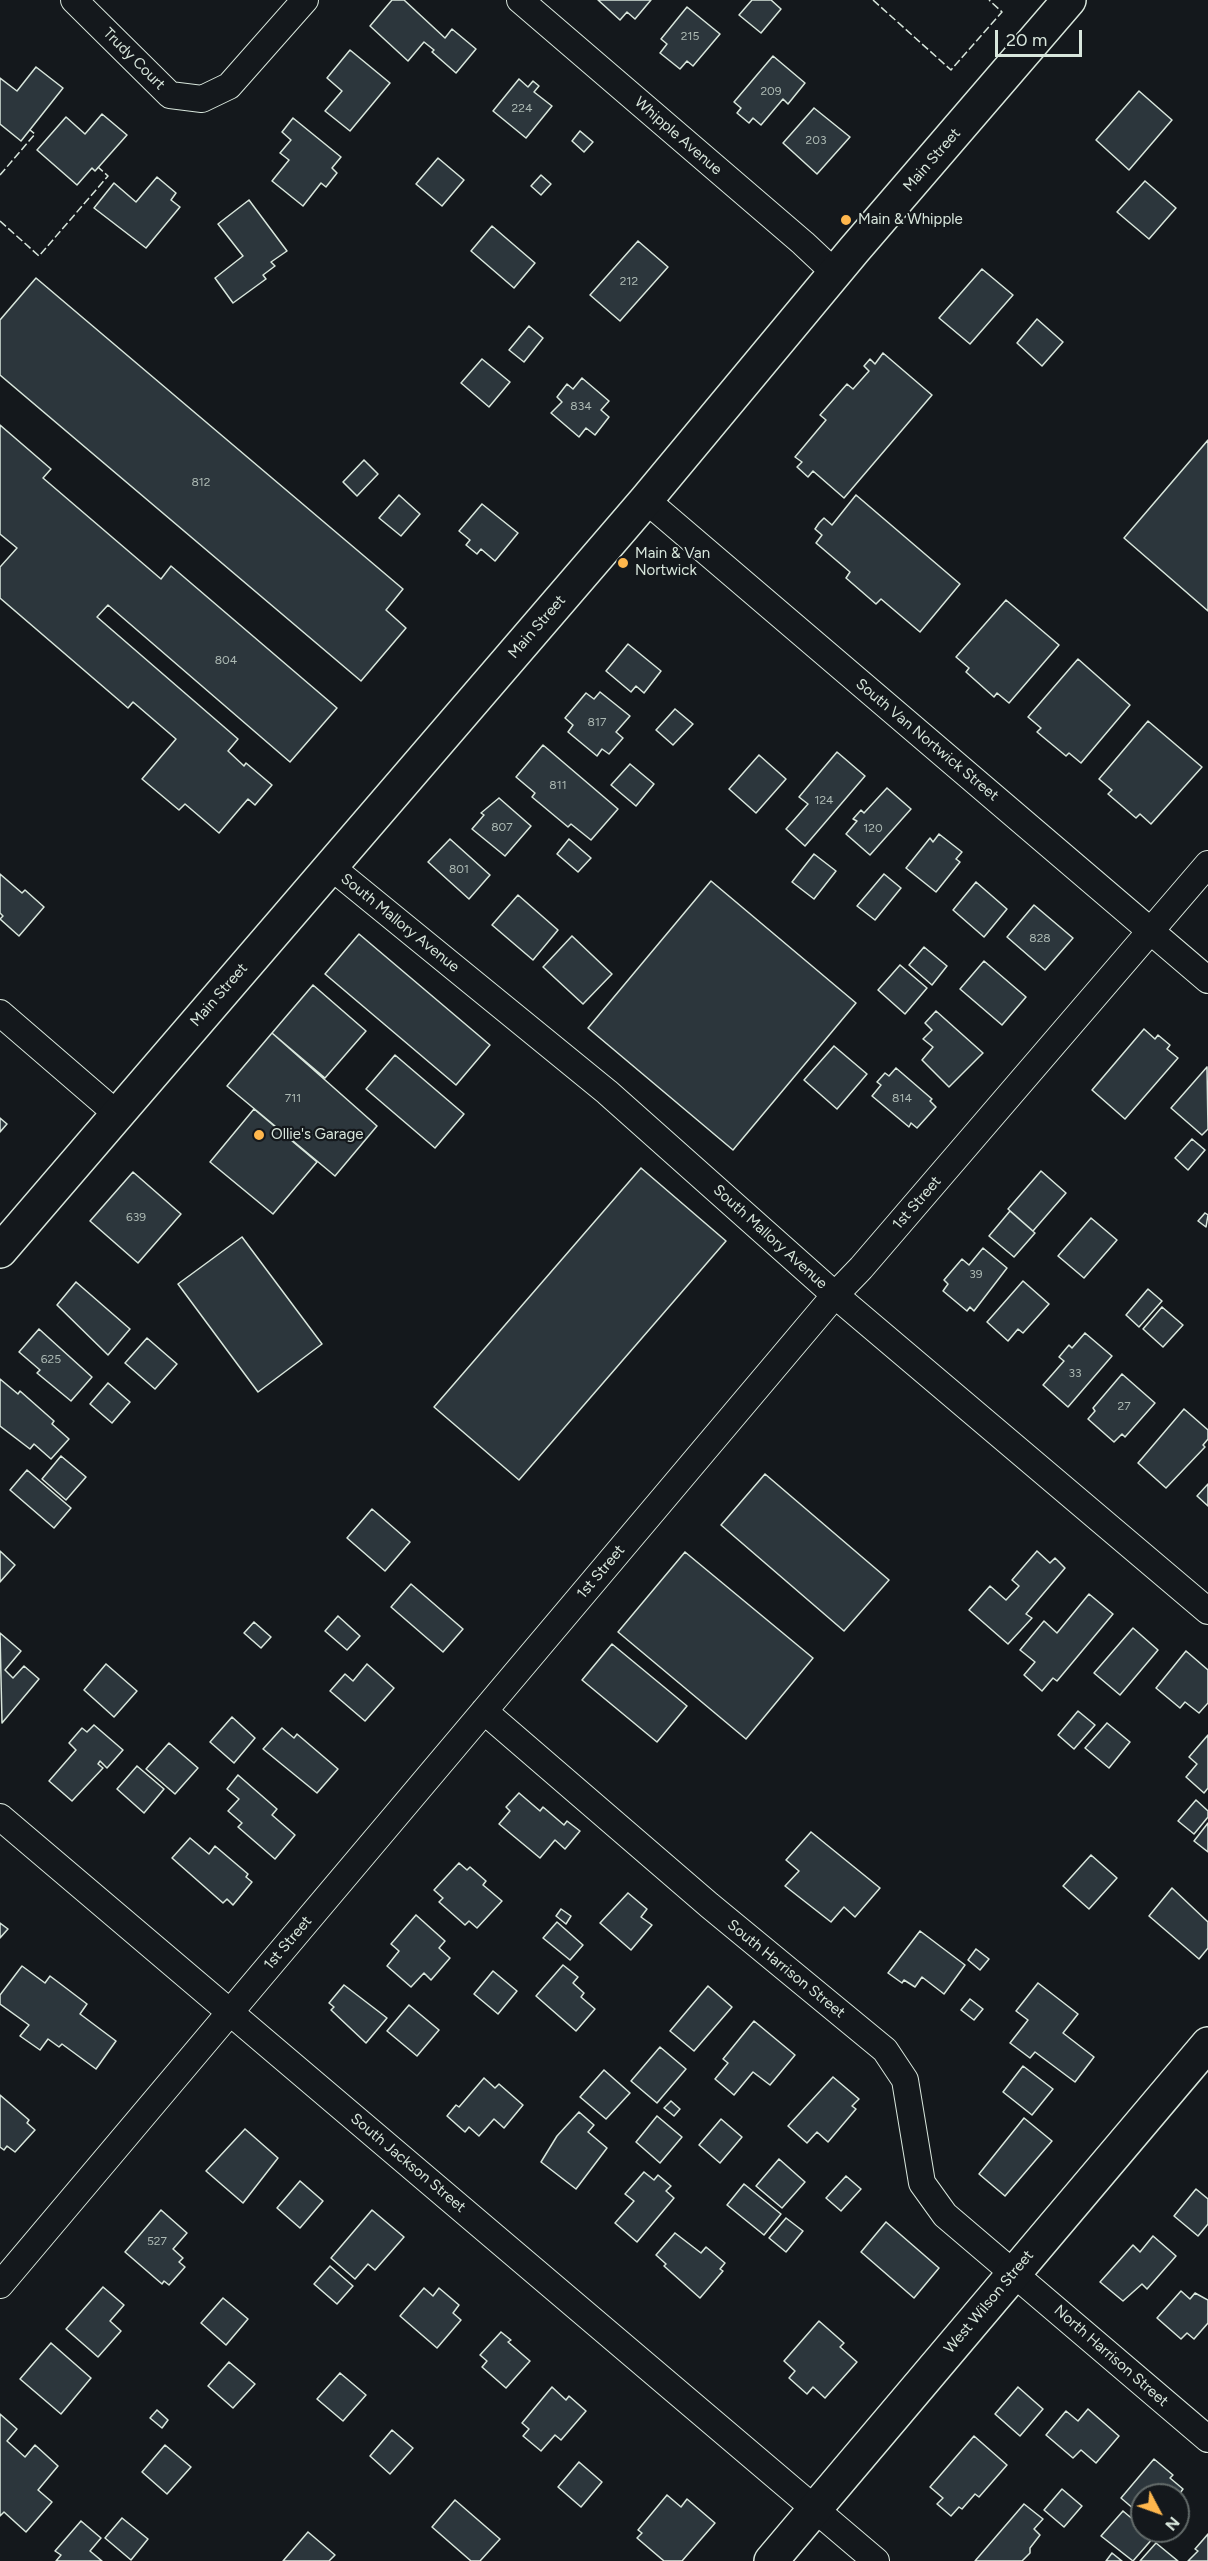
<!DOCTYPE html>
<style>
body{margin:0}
#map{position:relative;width:1208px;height:2561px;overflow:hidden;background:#14181c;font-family:Figtree,sans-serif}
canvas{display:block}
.north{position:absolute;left:1130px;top:2483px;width:60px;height:60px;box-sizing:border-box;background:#14181c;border:2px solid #626a69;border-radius:50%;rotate:131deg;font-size:16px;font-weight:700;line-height:24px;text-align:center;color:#d8e6dc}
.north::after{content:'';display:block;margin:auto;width:21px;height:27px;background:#ffb74d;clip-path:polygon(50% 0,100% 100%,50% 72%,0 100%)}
.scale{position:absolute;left:995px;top:30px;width:87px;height:27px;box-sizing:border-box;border:3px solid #d8e6dc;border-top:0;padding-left:8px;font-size:18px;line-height:21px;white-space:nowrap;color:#d8e6dc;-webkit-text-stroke:4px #14181c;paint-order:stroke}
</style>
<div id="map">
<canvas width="1208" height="2561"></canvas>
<div class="north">N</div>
<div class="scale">20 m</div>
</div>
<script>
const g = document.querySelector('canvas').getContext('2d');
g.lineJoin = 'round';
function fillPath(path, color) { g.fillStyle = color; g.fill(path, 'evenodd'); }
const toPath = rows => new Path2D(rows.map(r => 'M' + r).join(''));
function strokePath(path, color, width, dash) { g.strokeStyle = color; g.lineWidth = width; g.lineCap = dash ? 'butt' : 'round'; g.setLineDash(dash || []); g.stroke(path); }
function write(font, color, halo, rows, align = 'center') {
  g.font = font + ' Figtree,sans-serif'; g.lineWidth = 4.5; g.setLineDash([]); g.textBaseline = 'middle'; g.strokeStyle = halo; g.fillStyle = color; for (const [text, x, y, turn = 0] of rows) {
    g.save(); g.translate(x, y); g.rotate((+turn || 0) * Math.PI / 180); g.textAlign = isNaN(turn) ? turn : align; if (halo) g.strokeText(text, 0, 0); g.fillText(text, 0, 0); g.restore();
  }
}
const building = toPath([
 [392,0,404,0,445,38,452,29,476,49,456,73,432,52,434,50,424,42,408,61,370,26,392,0],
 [598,0,651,0,635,19,627,12,620,20,598,0],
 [752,0,771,0,781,9,761,33,739,15,752,0],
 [687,7,720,34,693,66,687,61,680,69,660,53,667,44,661,39,687,7],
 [350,50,390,83,350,131,325,111,342,91,327,78,350,50],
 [773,56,805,83,788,104,783,99,761,125,753,118,749,123,737,113,741,108,734,102,773,56],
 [36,67,63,88,21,141,0,124,0,78,17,91,36,67],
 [519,79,528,87,533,81,539,86,534,92,552,106,526,138,493,111,519,79],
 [1139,91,1172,120,1129,170,1096,140,1139,91],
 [814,108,850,137,817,174,783,143,814,108],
 [102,114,127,135,95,171,92,168,77,185,37,150,66,117,85,134,102,114],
 [293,118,341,157,332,168,337,173,326,187,321,183,303,206,272,181,289,160,280,153,291,140,282,132,293,118],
 [580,131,593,142,584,152,572,141,580,131],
 [438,158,464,180,442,206,416,184,438,158],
 [541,175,551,184,541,195,531,186,541,175],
 [157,177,176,193,171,200,180,207,146,248,94,208,114,183,136,202,157,177],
 [1145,181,1176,208,1149,239,1117,212,1145,181],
 [249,200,287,251,271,262,275,266,263,275,266,279,233,303,215,278,243,256,218,224,249,200],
 [492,226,535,263,514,288,471,251,492,226],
 [638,241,668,267,620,321,590,295,638,241],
 [982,269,1013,295,970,344,939,318,982,269],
 [36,278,403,589,386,610,406,628,361,681,0,375,0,320,36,278],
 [1037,319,1063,342,1042,366,1017,343,1037,319],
 [529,326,543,338,524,362,509,350,529,326],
 [883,353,932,395,844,498,813,471,808,477,797,467,802,462,795,457,826,420,820,415,847,384,853,389,869,371,864,366,870,359,875,364,883,353],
 [482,359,510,382,489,407,461,383,482,359],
 [582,378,609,401,601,410,609,417,595,435,586,428,579,437,551,413,562,402,557,397,567,384,573,389,582,378],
 [0,425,51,469,43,478,161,579,171,566,337,708,290,762,108,605,97,617,238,739,228,751,244,766,246,763,272,785,255,805,248,799,219,833,185,804,179,810,142,779,176,739,133,702,128,708,0,598,0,567,17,548,0,534,0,425],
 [1208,440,1208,611,1124,538,1208,440],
 [364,460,378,474,357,496,343,482,364,460],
 [399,495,420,514,401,536,379,518,399,495],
 [856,495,960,584,920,632,881,599,876,604,846,578,850,572,816,543,822,535,815,529,819,523,824,518,832,525,856,495],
 [482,504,518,533,495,561,481,549,477,554,466,545,470,540,459,531,482,504],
 [1006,600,1059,645,1009,703,997,693,994,697,966,672,969,668,956,657,1006,600],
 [628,644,661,671,644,693,636,686,631,692,606,671,628,644],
 [1078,659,1130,705,1081,763,1069,753,1066,756,1037,732,1041,728,1028,717,1078,659],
 [600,692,630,716,616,732,623,738,609,754,602,749,597,756,568,732,573,725,565,718,586,693,594,699,600,692],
 [675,709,693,724,673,745,656,730,675,709],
 [1148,721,1202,767,1151,824,1140,814,1136,818,1108,794,1112,790,1099,779,1148,721],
 [543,745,618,809,591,840,571,824,568,827,532,797,535,793,516,777,543,745],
 [837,752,865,776,805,846,786,829,808,804,799,797,837,752],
 [759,755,786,779,756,813,729,789,759,755],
 [630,764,654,784,636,806,611,785,630,764],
 [887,788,911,809,870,855,846,834,857,821,853,819,861,810,864,813,887,788],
 [499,798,531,826,505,856,472,829,484,815,481,813,499,798],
 [939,834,962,852,956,859,960,862,936,892,906,868,930,838,933,842,939,834],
 [450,839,490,875,469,899,428,862,450,839],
 [569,839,591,858,578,872,557,854,569,839],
 [814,854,836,871,814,899,792,882,814,854],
 [0,874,22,893,25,890,44,907,19,936,0,919,3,916,0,913,0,874],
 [884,874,901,888,875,920,857,906,884,874],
 [711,881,856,1003,733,1150,588,1028,711,881],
 [976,882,1007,909,984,937,953,910,976,882],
 [518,895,558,930,533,960,492,925,518,895],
 [1034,905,1073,938,1045,970,1007,937,1034,905],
 [359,934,490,1045,456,1085,325,974,359,934],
 [572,936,612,974,583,1004,543,967,572,936],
 [924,947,947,966,932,985,909,965,924,947],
 [984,961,1026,997,1002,1025,960,989,984,961],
 [900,965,927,988,905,1014,878,990,900,965],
 [313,985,366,1031,325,1078,272,1033,313,985],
 [936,1011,983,1053,949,1087,922,1060,933,1047,923,1039,932,1030,925,1023,936,1011],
 [1144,1029,1155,1039,1158,1035,1170,1045,1167,1049,1178,1058,1125,1119,1092,1090,1144,1029],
 [272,1033,377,1126,335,1176,227,1086,272,1033],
 [834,1046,867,1074,837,1109,804,1080,834,1046],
 [395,1055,464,1114,435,1148,366,1089,395,1055],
 [1207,1067,1208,1129,1202,1135,1171,1108,1207,1067],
 [896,1068,932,1099,930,1101,936,1107,917,1128,911,1123,909,1127,872,1096,881,1085,877,1082,885,1073,889,1076,896,1068],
 [254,1109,317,1162,273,1214,210,1162,254,1109],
 [0,1118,7,1124,0,1132,0,1118],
 [1192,1139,1205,1150,1188,1170,1175,1158,1192,1139],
 [641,1168,726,1241,519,1480,434,1407,641,1168],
 [1041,1171,1066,1193,1033,1231,1008,1209,1041,1171],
 [133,1172,181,1214,138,1263,90,1221,133,1172],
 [1010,1211,1035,1233,1014,1257,989,1236,1010,1211],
 [1205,1213,1208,1215,1206,1227,1198,1221,1205,1213],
 [1091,1218,1117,1240,1084,1278,1058,1256,1091,1218],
 [242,1237,322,1344,258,1392,178,1284,242,1237],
 [983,1248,1007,1268,974,1311,970,1307,967,1311,943,1291,948,1284,944,1280,962,1259,969,1265,983,1248],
 [1023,1281,1049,1304,1023,1333,1018,1329,1008,1341,987,1322,1023,1281],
 [76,1282,130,1329,108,1355,57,1305,76,1282],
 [1148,1289,1162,1301,1139,1327,1126,1315,1148,1289],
 [1162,1307,1183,1325,1163,1347,1143,1329,1162,1307],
 [39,1329,92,1377,71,1401,37,1373,40,1370,19,1352,39,1329],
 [1085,1333,1112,1356,1068,1407,1043,1385,1064,1361,1059,1357,1069,1345,1072,1348,1085,1333],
 [147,1338,177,1364,155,1389,125,1363,147,1338],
 [1122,1374,1155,1403,1125,1437,1122,1434,1114,1442,1088,1419,1095,1411,1093,1408,1122,1374],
 [0,1379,18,1394,20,1391,54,1421,52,1424,69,1439,51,1459,34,1444,30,1449,0,1426,0,1379],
 [108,1383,130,1402,112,1423,90,1404,108,1383],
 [1184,1409,1208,1430,1208,1439,1203,1445,1205,1447,1166,1488,1138,1463,1184,1409],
 [61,1456,86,1477,66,1500,42,1479,61,1456],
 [27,1470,71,1508,54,1528,10,1490,27,1470],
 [765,1474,889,1580,844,1631,721,1525,765,1474],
 [1208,1484,1208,1506,1197,1496,1208,1484],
 [372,1509,410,1542,385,1571,347,1538,372,1509],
 [0,1551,15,1565,0,1582,0,1551],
 [1037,1551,1050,1563,1055,1558,1065,1568,1026,1614,1032,1618,1008,1644,969,1610,990,1586,1006,1600,1019,1586,1012,1580,1037,1551],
 [685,1552,813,1658,746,1739,618,1632,685,1552],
 [411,1584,463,1629,443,1652,391,1607,411,1584],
 [1089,1594,1113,1614,1057,1681,1053,1678,1042,1691,1024,1675,1035,1662,1020,1650,1044,1621,1057,1633,1089,1594],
 [338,1616,360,1636,347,1650,325,1631,338,1616],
 [254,1622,271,1637,261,1648,244,1633,254,1622],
 [1133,1628,1158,1650,1120,1695,1094,1673,1133,1628],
 [0,1633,21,1651,5,1670,13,1678,24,1666,39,1679,2,1723,0,1633],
 [612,1644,687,1706,657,1742,582,1680,612,1644],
 [1186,1651,1208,1670,1208,1703,1199,1713,1185,1702,1180,1708,1156,1688,1186,1651],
 [106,1664,137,1691,114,1717,84,1690,106,1664],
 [367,1664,394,1688,365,1721,330,1691,345,1674,353,1681,367,1664],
 [1078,1711,1095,1725,1074,1749,1058,1735,1078,1711],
 [232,1717,255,1738,234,1763,210,1742,232,1717],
 [1107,1723,1130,1742,1109,1768,1085,1748,1107,1723],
 [94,1725,123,1750,107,1768,100,1761,98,1764,103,1768,72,1801,49,1781,76,1750,69,1743,82,1728,87,1732,94,1725],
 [282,1728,294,1738,297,1734,338,1769,317,1793,263,1749,282,1728],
 [1208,1735,1208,1788,1204,1793,1186,1777,1197,1764,1189,1757,1208,1735],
 [169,1743,198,1768,175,1794,146,1769,169,1743],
 [137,1766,164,1789,144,1813,117,1789,137,1766],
 [238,1775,277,1809,272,1815,295,1835,275,1859,238,1827,242,1823,228,1811,239,1799,227,1789,238,1775],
 [519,1793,540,1811,543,1807,564,1825,567,1821,580,1831,565,1849,555,1840,540,1858,499,1824,510,1811,506,1807,519,1793],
 [1196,1800,1208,1811,1208,1817,1194,1834,1178,1821,1196,1800],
 [1208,1823,1208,1852,1194,1841,1208,1823],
 [811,1832,880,1888,855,1917,844,1907,831,1922,785,1886,799,1871,786,1860,811,1832],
 [190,1838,209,1854,215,1846,248,1874,246,1877,252,1882,233,1905,227,1899,223,1903,172,1858,190,1838],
 [1091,1855,1117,1878,1089,1909,1063,1886,1091,1855],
 [459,1863,467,1870,470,1867,486,1881,483,1885,502,1901,477,1928,469,1921,465,1925,439,1902,443,1898,434,1890,459,1863],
 [1172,1888,1208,1922,1208,1948,1199,1959,1149,1916,1172,1888],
 [628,1893,647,1909,641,1917,652,1925,631,1950,600,1923,628,1893],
 [561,1909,571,1916,566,1924,556,1916,561,1909],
 [416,1915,445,1941,439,1948,450,1958,431,1980,424,1973,411,1987,387,1966,399,1951,391,1944,416,1915],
 [557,1922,583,1945,570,1960,543,1938,557,1922],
 [0,1923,8,1929,0,1938,0,1923],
 [920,1931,965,1965,944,1994,922,1977,915,1987,904,1980,902,1983,888,1973,920,1931],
 [976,1949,989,1959,980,1970,968,1960,976,1949],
 [563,1965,578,1977,573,1983,584,1993,581,1997,595,2009,576,2031,536,1996,563,1965],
 [22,1966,45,1983,50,1976,87,2004,80,2014,116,2041,96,2069,62,2044,59,2047,48,2039,40,2050,20,2036,29,2025,0,2004,0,1995,22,1966],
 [493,1971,517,1991,498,2014,474,1994,493,1971],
 [1038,1983,1078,2014,1063,2033,1094,2057,1075,2082,1035,2052,1030,2058,1010,2043,1028,2020,1016,2011,1038,1983],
 [344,1985,387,2018,366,2043,331,2010,334,2007,329,2003,344,1985],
 [708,1986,732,2007,694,2051,670,2031,708,1986],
 [970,1999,983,2009,974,2020,961,2010,970,1999],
 [409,2005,439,2030,417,2056,387,2031,409,2005],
 [754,2021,795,2055,770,2085,753,2072,734,2095,715,2079,728,2063,723,2059,754,2021],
 [660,2047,686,2069,657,2103,631,2081,660,2047],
 [1023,2066,1053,2089,1032,2115,1003,2092,1023,2066],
 [604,2070,630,2093,606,2119,580,2097,604,2070],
 [833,2077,859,2099,852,2106,856,2109,828,2142,817,2132,807,2143,788,2126,833,2077],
 [484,2078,495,2088,499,2084,523,2105,504,2128,494,2119,479,2136,469,2127,465,2132,447,2116,456,2105,459,2107,484,2078],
 [0,2095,29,2120,27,2123,35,2130,15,2152,7,2146,4,2150,0,2147,0,2095],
 [671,2101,680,2109,674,2116,664,2108,671,2101],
 [579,2112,594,2125,588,2132,607,2148,576,2189,541,2162,557,2136,579,2112],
 [657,2116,682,2137,660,2163,636,2142,657,2116],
 [1024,2118,1052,2141,1005,2196,979,2174,1024,2118],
 [721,2119,742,2137,720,2163,699,2145,721,2119],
 [245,2129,278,2158,243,2203,206,2171,245,2129],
 [779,2159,805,2182,782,2208,756,2186,779,2159],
 [644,2172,654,2180,658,2175,671,2186,666,2191,674,2198,637,2242,615,2223,634,2201,625,2194,644,2172],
 [846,2176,861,2189,841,2211,826,2198,846,2176],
 [300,2181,323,2201,300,2228,277,2208,300,2181],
 [744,2184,781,2214,764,2235,727,2205,744,2184],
 [1196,2189,1208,2199,1208,2224,1198,2236,1174,2216,1196,2189],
 [161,2210,187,2233,173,2249,183,2258,179,2262,185,2267,169,2285,164,2281,162,2284,125,2252,161,2210],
 [372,2210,404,2237,375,2270,368,2264,355,2279,331,2258,372,2210],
 [786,2218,803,2231,786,2252,769,2238,786,2218],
 [886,2222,939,2268,914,2298,861,2252,886,2222],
 [675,2233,701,2253,706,2247,725,2263,720,2269,723,2271,700,2298,664,2266,666,2264,656,2255,675,2233],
 [1153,2236,1176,2256,1147,2289,1142,2284,1123,2301,1100,2282,1133,2245,1140,2252,1153,2236],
 [330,2266,353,2286,337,2304,314,2284,330,2266],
 [103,2287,124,2305,110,2321,121,2331,98,2357,66,2329,103,2287],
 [424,2288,433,2296,439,2288,459,2305,453,2313,461,2320,437,2348,400,2316,424,2288],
 [1181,2291,1190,2299,1195,2293,1208,2300,1208,2323,1194,2339,1187,2333,1181,2339,1157,2318,1181,2291],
 [223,2298,248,2319,226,2345,201,2323,223,2298],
 [819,2321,844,2343,840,2347,857,2362,825,2398,813,2387,807,2394,789,2378,795,2371,784,2361,819,2321],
 [501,2332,511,2340,508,2342,530,2361,506,2388,482,2367,487,2361,480,2355,501,2332],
 [51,2343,91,2378,61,2414,20,2379,51,2343],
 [229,2362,255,2384,233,2408,208,2386,229,2362],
 [340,2373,366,2395,343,2421,317,2399,340,2373],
 [552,2387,566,2400,569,2396,586,2411,561,2440,555,2435,541,2451,523,2436,529,2429,522,2423,552,2387],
 [1018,2387,1043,2409,1020,2436,995,2414,1018,2387],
 [1088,2409,1119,2436,1096,2463,1081,2450,1073,2458,1046,2435,1066,2411,1078,2421,1088,2409],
 [157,2410,168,2420,162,2428,150,2418,157,2410],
 [0,2414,17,2429,7,2441,25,2457,35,2445,58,2466,38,2490,52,2502,26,2532,4,2512,0,2516,0,2414],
 [392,2430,413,2448,390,2474,370,2456,392,2430],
 [974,2436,1007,2465,979,2497,975,2494,962,2509,959,2507,951,2516,937,2504,943,2498,930,2487,974,2436],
 [165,2445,191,2467,167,2494,142,2472,165,2445],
 [1154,2459,1173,2475,1170,2478,1183,2489,1178,2496,1142,2495,1142,2516,1121,2498,1154,2459],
 [579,2462,602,2482,581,2507,558,2487,579,2462],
 [1062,2489,1082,2506,1064,2527,1044,2510,1062,2489],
 [667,2495,681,2507,687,2499,715,2523,682,2561,664,2561,637,2538,642,2533,638,2530,667,2495],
 [455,2500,500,2539,480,2561,471,2561,432,2527,455,2500],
 [1024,2504,1043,2519,1034,2529,1040,2535,1030,2548,1030,2553,1022,2561,975,2561,1024,2504],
 [1123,2511,1142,2527,1142,2531,1147,2531,1154,2537,1133,2561,1101,2536,1123,2511],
 [122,2518,148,2539,131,2560,105,2538,122,2518],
 [81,2521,101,2538,90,2551,102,2561,56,2561,61,2555,55,2551,81,2521],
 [308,2532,335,2555,329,2561,283,2561,308,2532],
 [1208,2534,1208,2561,1188,2561,1198,2551,1195,2549,1208,2534],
 [1156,2543,1178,2561,1140,2561,1156,2543],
 [1112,2553,1122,2561,1106,2561,1112,2553]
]);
fillPath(building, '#2c363c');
strokePath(building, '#d8e6dc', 1.5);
const minor = toPath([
 [74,0,170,95,202,99,229,86,305,0],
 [520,0,803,243,835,273],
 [646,500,1208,980],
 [330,866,607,1092,835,1295,1208,1611],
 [0,1013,117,1114],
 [484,1711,709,1905,885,2050,905,2080,922,2183,945,2215,1208,2439],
 [0,1817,876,2561],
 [0,2285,835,1295,861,1268,1208,864]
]);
const secondary = toPath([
 [0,1251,646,500,854,250,1069,0],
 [771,2561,1208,2044]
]);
strokePath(minor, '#d8e6dc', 28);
strokePath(secondary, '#d8e6dc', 36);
strokePath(minor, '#14181c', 26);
strokePath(secondary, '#14181c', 33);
strokePath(toPath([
 [873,0,951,70,1002,12,989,0],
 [0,175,35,134,30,130],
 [0,221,39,256,108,176,98,167]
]), '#d8e6dc', 1.5, [8, 3]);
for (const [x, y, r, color] of [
 [846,220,6,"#ffb74d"],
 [623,563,6,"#ffb74d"],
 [259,1135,6,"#ffb74d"]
]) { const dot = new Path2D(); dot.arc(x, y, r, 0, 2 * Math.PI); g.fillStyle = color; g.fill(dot); strokePath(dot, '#14181c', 2); }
write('12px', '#adbab4', null, [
 ["215",690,36],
 ["209",771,91],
 ["224",522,108],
 ["203",816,140],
 ["212",629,281],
 ["834",581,406],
 ["812",201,482],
 ["804",226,660],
 ["817",597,722],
 ["811",558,785],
 ["124",824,800],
 ["807",502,827],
 ["120",873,828],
 ["801",459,869],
 ["828",1040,938],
 ["711",293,1098],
 ["814",902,1098],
 ["639",136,1217],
 ["39",976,1274],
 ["625",51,1359],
 ["33",1075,1373],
 ["27",1124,1406],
 ["527",157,2241]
]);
write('15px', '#d8e6dc', '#14181c', [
 ["Trudy Court",134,59,45],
 ["Whipple Avenue",678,136,41],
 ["Main Street",932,160,-49],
 ["Main Street",537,627,-49],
 ["South Van Nortwick Street",927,740,40],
 ["South Mallory Avenue",400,923,39],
 ["Main Street",219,995,-49],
 ["1st Street",917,1203,-49],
 ["South Mallory Avenue",770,1237,42],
 ["1st Street",601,1572,-50],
 ["1st Street",288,1943,-50],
 ["South Harrison Street",786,1969,39],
 ["South Jackson Street",408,2163,40],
 ["West Wilson Street",989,2302,-50],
 ["North Harrison Street",1111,2356,41]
]);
write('15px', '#d8e6dc', '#14181c', [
 ["Main & Whipple",858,220],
 ["Main & Van",635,554],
 ["Nortwick",635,571],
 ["Ollie's Garage",271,1135]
], 'left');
</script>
